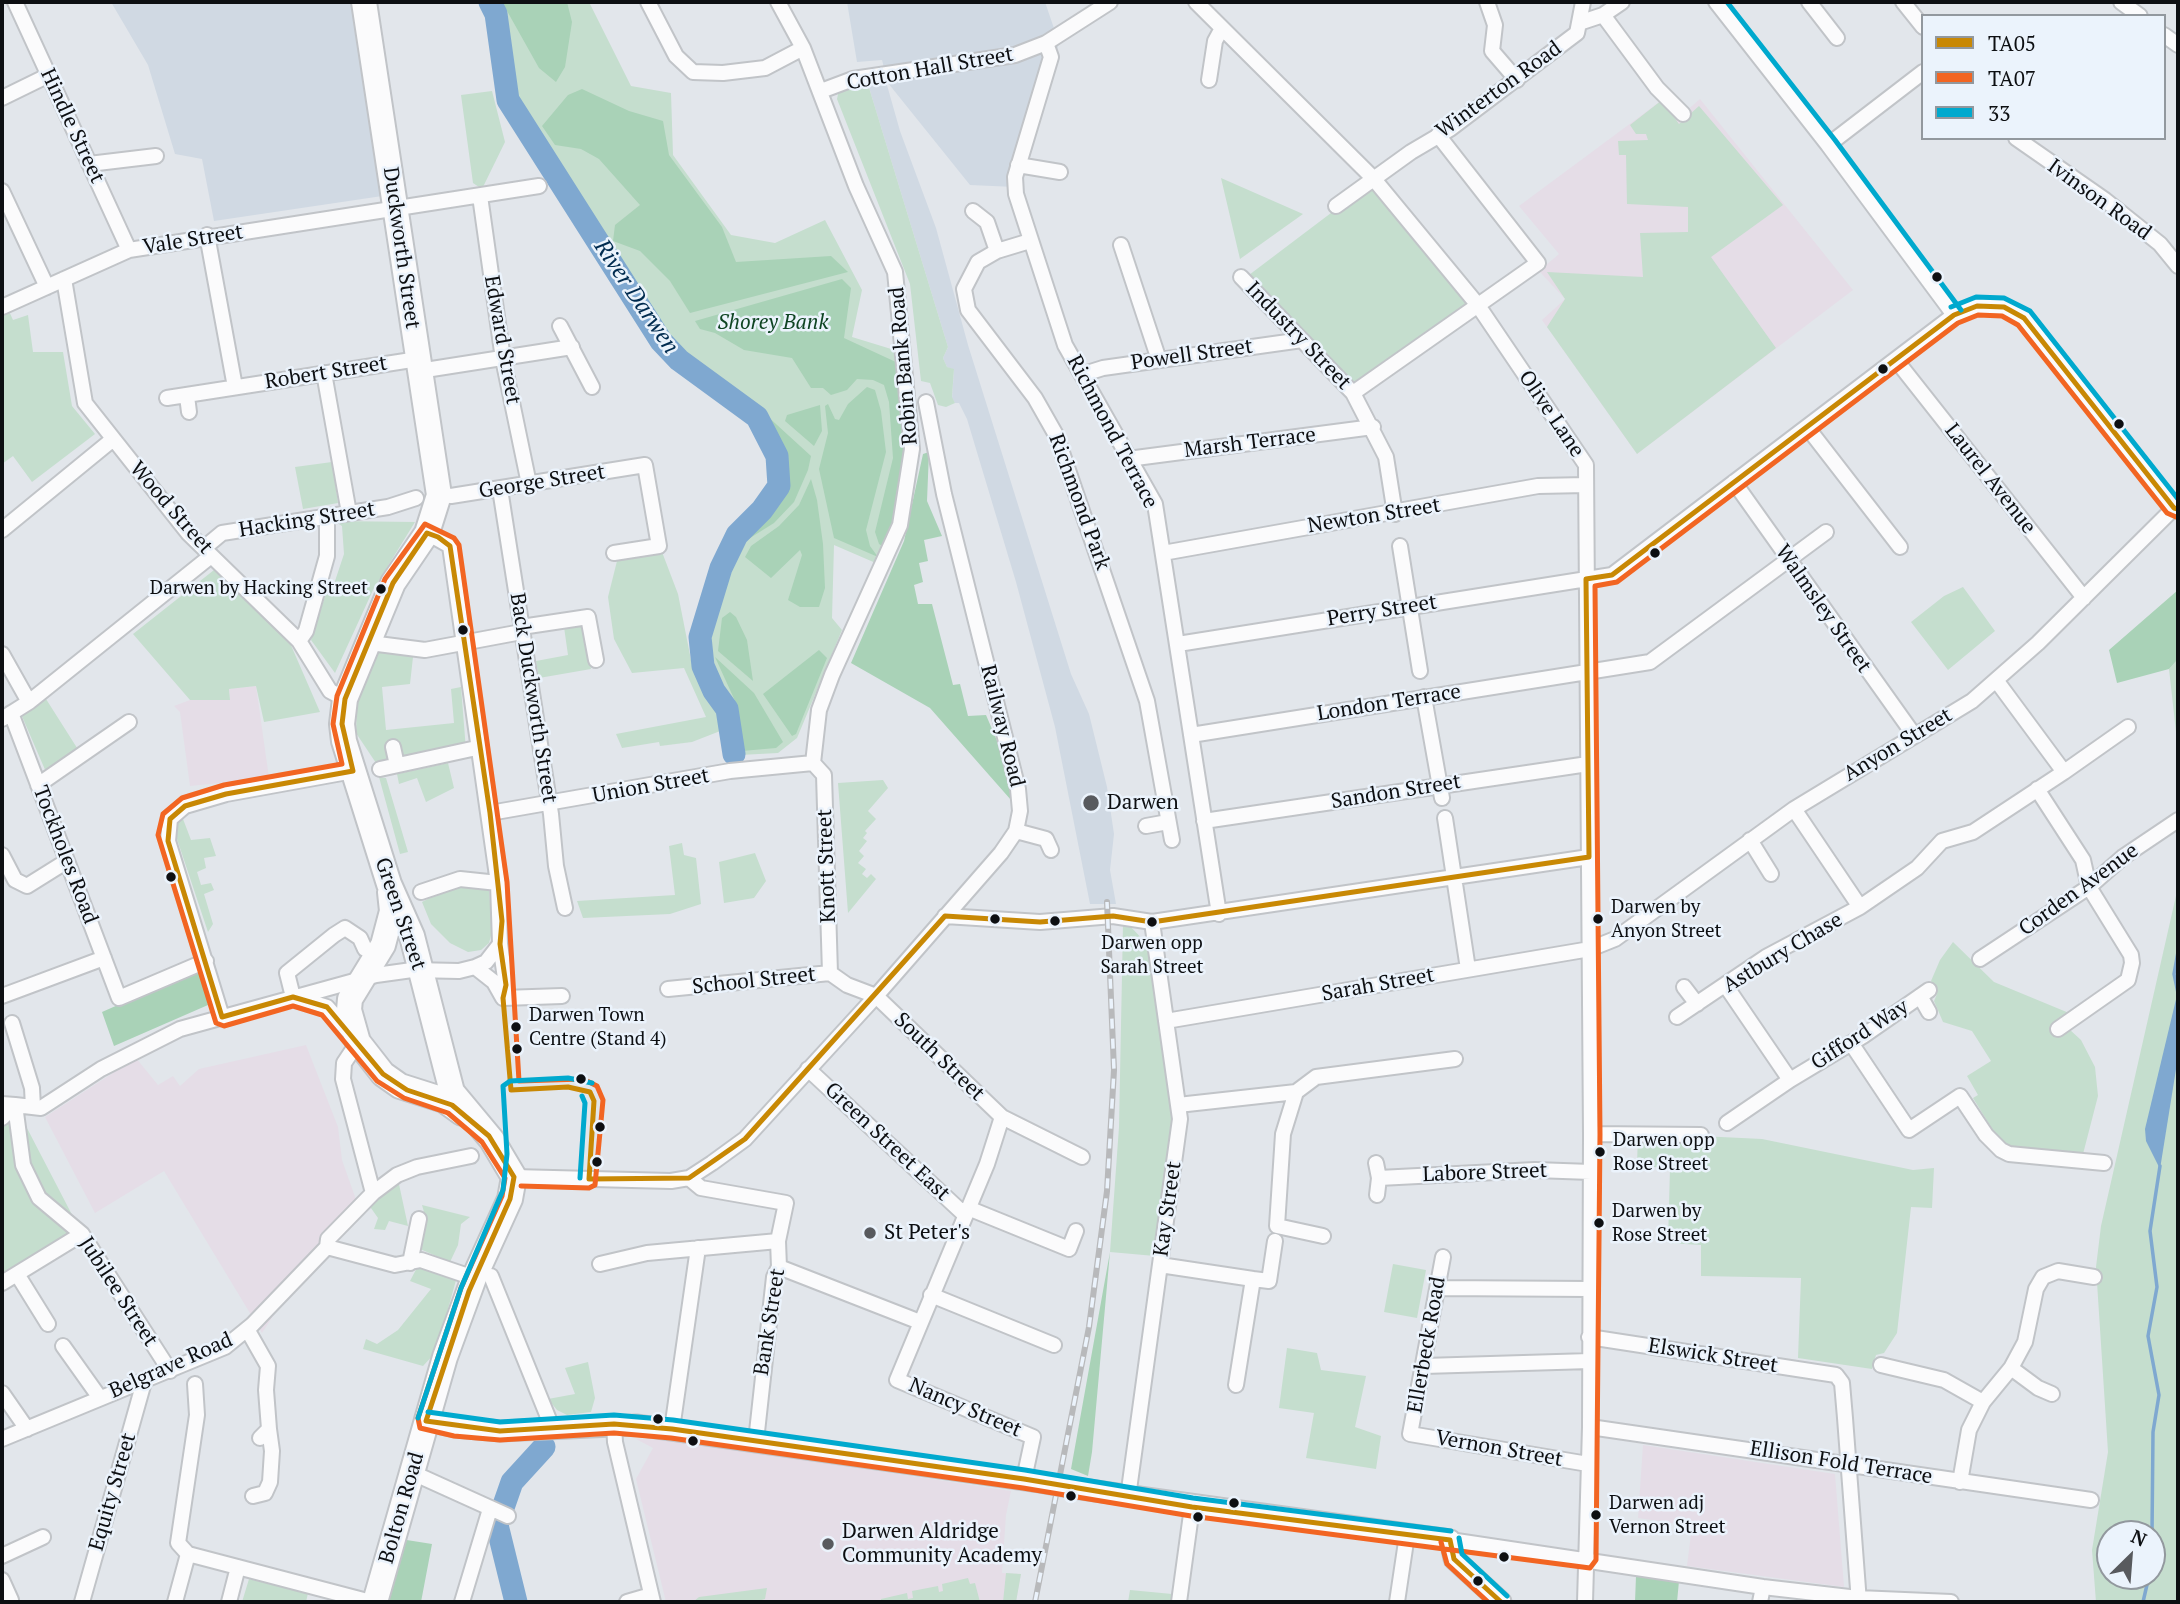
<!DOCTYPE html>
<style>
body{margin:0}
#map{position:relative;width:2180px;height:1604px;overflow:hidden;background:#e2e6eb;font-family:"PT Serif",serif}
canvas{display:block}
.frame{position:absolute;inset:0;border:4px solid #0d0f12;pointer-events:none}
.legend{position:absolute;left:1921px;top:14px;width:245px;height:126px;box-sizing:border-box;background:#ebf3fc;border:2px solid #92989e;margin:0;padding:9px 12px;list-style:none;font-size:21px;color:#0d0f12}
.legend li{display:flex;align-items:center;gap:14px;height:35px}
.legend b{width:35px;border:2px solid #92989e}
.north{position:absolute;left:2096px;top:1520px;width:70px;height:70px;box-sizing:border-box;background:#ebf3fc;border:2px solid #92989e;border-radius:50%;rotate:25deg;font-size:19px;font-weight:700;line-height:28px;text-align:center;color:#0d0f12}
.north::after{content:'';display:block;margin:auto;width:24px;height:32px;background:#585a5e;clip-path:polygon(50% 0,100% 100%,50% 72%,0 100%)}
</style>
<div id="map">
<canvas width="2180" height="1604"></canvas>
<div class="frame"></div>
<ul class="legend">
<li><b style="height:9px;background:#c88804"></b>TA05</li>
<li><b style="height:9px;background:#f26522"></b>TA07</li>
<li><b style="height:9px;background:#00a9ce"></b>33</li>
</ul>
<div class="north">N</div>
</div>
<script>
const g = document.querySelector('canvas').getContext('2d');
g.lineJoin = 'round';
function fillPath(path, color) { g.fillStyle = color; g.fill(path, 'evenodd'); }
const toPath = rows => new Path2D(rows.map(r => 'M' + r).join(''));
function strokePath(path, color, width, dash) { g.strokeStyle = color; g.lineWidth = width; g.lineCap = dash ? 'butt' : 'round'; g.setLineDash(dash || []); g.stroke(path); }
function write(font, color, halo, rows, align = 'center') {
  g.font = font + ' "PT Serif",serif'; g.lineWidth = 5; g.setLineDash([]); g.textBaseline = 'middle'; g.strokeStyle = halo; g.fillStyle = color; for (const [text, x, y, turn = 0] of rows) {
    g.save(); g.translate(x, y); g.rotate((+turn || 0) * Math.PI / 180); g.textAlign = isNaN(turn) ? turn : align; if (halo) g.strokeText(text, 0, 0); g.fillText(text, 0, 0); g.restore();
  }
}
fillPath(toPath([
 [111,2,365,2,389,195,214,221,202,159,175,154,148,65],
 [847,2,1045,2,1059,43,1015,187,970,185,888,83,882,60,857,62],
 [885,78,900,131,936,228,968,345,1071,674,1089,714,1107,787,1114,834,1110,870,1116,904,1090,904,1055,727,1016,582,967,419,959,403,955,403,952,398,954,370,947,367,943,358,948,347,867,81]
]), '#d0d9e3');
fillPath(toPath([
 [1700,99,1853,290,1637,454,1542,320,1565,299,1539,271,1559,254,1519,206,1662,100,1677,119],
 [256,686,269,778,190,786,180,712,174,706,190,700,230,700,229,689],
 [306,1045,338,1127,342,1160,359,1208,286,1296,262,1333,164,1171,95,1213,45,1117,136,1058,158,1085,173,1076,180,1086,199,1069],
 [636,1439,670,1440,1011,1491,1006,1515,1002,1573,1021,1574,1016,1602,666,1602,636,1479,653,1448],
 [1643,1445,1835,1474,1844,1587,1687,1566,1692,1526,1638,1518]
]), '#e5dde7');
fillPath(toPath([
 [495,2,589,2,631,86,671,93,673,155,731,235,775,243,825,220,862,290,852,337,901,352,911,449,878,564,834,545,832,618,842,630,797,738,778,753,740,755,733,726,692,742,660,746,659,742,622,748,616,734,706,717,684,668,632,673,614,639,608,597,617,561,662,552,678,594,692,665,708,661,705,649,712,620,732,554,783,487,781,456,761,416,680,355,511,101],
 [867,81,948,347,943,358,947,367,954,369,952,397,955,403,946,407,938,405,930,383,921,381,910,284,837,99,839,90],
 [492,91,505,142,482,189,473,183,461,95],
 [1662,100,1679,124,1699,106,1783,205,1711,257,1776,348,1637,454,1547,327,1565,299,1547,272,1643,277,1640,233,1688,232,1688,207,1627,204,1626,155,1619,155,1618,141,1648,140,1646,134,1636,134,1630,125],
 [1221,178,1303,214,1240,259],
 [1372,182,1474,304,1354,390,1245,278],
 [8,309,13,320,28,315,33,352,63,352,72,406,95,434,32,482,13,456,2,464,2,312],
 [332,462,338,503,303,509,295,467],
 [334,521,415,522,373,590,335,673,311,640,328,587,334,584,344,554,342,526],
 [214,570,290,643,320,712,264,722,256,686,229,689,230,700,190,700,133,634],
 [1963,587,1995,631,1948,670,1911,622,1944,596],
 [583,623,591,669,539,678,536,661,568,655,564,627],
 [379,644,414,648,410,684,382,687,386,730,454,723,451,689,461,687,466,750,380,769,356,733,357,699],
 [2178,659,2178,750,2169,669],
 [46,699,79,751,46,772,21,714],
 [448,763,454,788,426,802,417,778,399,784,397,774],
 [379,777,386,778,408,852,400,854],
 [883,780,888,788,868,811,876,819,865,831,867,833,863,838,867,841,859,851,864,856,858,863,866,869,862,874,867,878,871,874,876,879,848,913,838,783],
 [183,819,191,840,210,838,216,856,204,858,206,868,197,872,201,885,211,883,214,890,204,894,213,924,208,932,175,833,177,824],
 [682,843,684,855,696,858,701,904,670,914,583,918,577,901,675,895,669,846],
 [755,853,766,881,754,898,724,903,719,862],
 [475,883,489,888,492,932,489,943,481,950,468,952,450,943,431,924,422,902,451,887],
 [2178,887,2178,1602,2096,1602,2092,1550,2108,1452,2096,1267,2101,1226],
 [2110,1534,2152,1534,2152,1576,2110,1576],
 [1123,924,1130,926,1147,944,1180,1119,1155,1256,1110,1252,1119,1127],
 [1953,942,1994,982,2069,1013,2069,1029,2081,1040,2095,1067,2098,1096,2083,1154,2008,1148,1997,1137,1973,1098,1978,1095,1967,1076,1991,1061,1972,1031,1943,1022,1934,1001,1937,994,1931,981,1940,960],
 [15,1105,82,1234,2,1284,2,1107],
 [1638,1133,1762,1139,1913,1170,1934,1168,1932,1208,1911,1207,1897,1333,1884,1353,1876,1355,1872,1369,1798,1358,1801,1278,1701,1276,1701,1245,1668,1243,1670,1168,1637,1166],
 [397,1175,408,1226,389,1221,385,1230,374,1229,378,1218,366,1201],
 [422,1205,470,1217,461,1224,458,1245,450,1262,420,1249,426,1219],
 [421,1260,458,1273,436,1352,423,1366,363,1349,366,1339,377,1344,398,1330,431,1289,410,1281],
 [1393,1264,1426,1270,1417,1318,1384,1312],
 [1287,1348,1317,1353,1321,1370,1366,1376,1355,1427,1381,1436,1376,1469,1306,1458,1314,1413,1279,1408],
 [588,1362,595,1398,591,1412,567,1415,557,1410,548,1399,575,1394,565,1368],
 [1006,1573,1021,1574,1016,1602,1003,1602],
 [968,1578,970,1584,975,1583,980,1602,881,1602,881,1599,907,1593,908,1599,913,1598,912,1591,938,1586,939,1592,943,1591,942,1584],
 [249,1579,308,1593,306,1602,242,1602],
 [767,1588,765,1599,755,1602,693,1602,699,1597],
 [1130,1590,1172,1594,1171,1602,1128,1602]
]), '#c5dece');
fillPath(toPath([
 [502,2,567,2,572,22,565,67,556,82,539,68],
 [582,89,629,111,663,121,669,155,722,227,736,262,831,256,848,272,690,313,670,281,640,251,613,241,615,225,640,205,599,159,581,149,555,145,542,126,568,95],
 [842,279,851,288,844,338,898,363,908,448,894,523,884,547,879,544,875,532,893,458,889,402,884,385,873,380,857,379,847,390,831,395,823,388,811,388,792,358,744,350,715,333,700,329,695,321],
 [867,387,875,390,881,411,886,452,866,530,870,546,878,557,834,538,819,469,828,433,825,406,828,404,835,419,839,420,848,404],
 [820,405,822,431,814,446,785,421,787,415],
 [765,414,811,456,808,470,794,502,774,523,734,548,743,534,778,500,786,480,782,450],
 [929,452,927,501,942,536,924,540,928,561,919,563,923,582,914,585,918,604,932,604,953,685,960,684,968,716,986,715,1004,757,1014,795,1011,800,930,708,851,663,904,541,923,454],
 [811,479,817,500,823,544,825,588,819,607,800,607,788,600,802,555,800,550,771,578,745,557,751,546,779,526,799,505],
 [2178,590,2178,659,2169,669,2117,683,2109,650],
 [730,612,736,617,747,640,753,681,718,651,722,618],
 [819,650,827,658,796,734,792,736,763,694],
 [715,657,754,693,783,742,776,748,742,751,736,703],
 [200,969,208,1005,114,1046,102,1012],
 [1110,1252,1092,1452,1088,1476,1071,1469],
 [394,1538,432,1544,421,1602,376,1602],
 [1636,1576,1679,1581,1677,1602,1635,1602]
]), '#a9d2b7');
fillPath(toPath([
 [2178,991,2177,1063,2160,1169,2146,1141,2145,1129]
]), '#7fa8d0');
strokePath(toPath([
 [2178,993,2174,974,2178,952],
 [2152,1534,2153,1432,2159,1395,2148,1336,2157,1287,2150,1231,2160,1166],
 [2152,1538,2152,1559],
 [2143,1602,2149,1576]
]), '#7fa8d0', 3.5);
strokePath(toPath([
 [490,2,496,14,508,100,661,341,679,360,757,417,777,456,779,486,762,510,737,535,721,568,700,637,703,666,714,691,727,709,734,754],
 [516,1602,497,1525,512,1482,544,1447]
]), '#7fa8d0', 23);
const street = toPath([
 [15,2,129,250],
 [648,2,676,56,693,72,723,73,765,68,803,48],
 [778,2,803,48,856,186,895,272,912,449,900,525,832,675,819,710,813,763],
 [1196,2,1373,178,1477,304,1586,465,1591,1134,1590,1427,1585,1602],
 [1487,2,1495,25,1492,51,1517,80],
 [1716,2,1828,145,1954,315],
 [1809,2,1837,38],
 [1903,2,1923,27],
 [2121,2,2140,16],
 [1603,15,1657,88,1683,114],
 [1579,23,1603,15,1622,2],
 [2164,35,2178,45],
 [1046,43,1051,57,1015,177,1016,194,1065,345,1155,504,1219,914],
 [1209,80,1215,41,1221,30],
 [821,91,853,79,1015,55,1046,43,1110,2],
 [2,98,49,75],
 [2016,138,2105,200,2160,244,2178,266],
 [1828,145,1923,72],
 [89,164,156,156],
 [1018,165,1060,172],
 [2,191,47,287],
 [480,196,503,359,529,484],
 [1336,206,1411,152,1450,129,1577,33,1583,2],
 [973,211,987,222,997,251],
 [207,235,235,387],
 [1030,241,997,251,978,262,964,289,968,310,1035,398,1056,435,1147,701,1172,840],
 [1121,245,1159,360],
 [1241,277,1353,393,1386,457,1395,514],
 [64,279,85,403,188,533,299,641,330,691,345,699],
 [2,307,129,250,539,186],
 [560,326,592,387],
 [1896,360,2084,598],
 [419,371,572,347],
 [324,373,349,513],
 [1084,374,1103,368,1302,340],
 [1353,393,1538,263,1438,135],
 [187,396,189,412],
 [167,398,418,359],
 [1807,427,1900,547],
 [1128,459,1373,427],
 [1734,482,1914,735],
 [500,489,551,814,556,866,565,908],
 [439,495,451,496,645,465,659,546,614,553],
 [2,530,112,440],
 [427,533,450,546,498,883,500,944,506,985,503,998],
 [1400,546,1420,671],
 [204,548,222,533,388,507,416,498],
 [1163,553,1538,486,1586,485],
 [299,641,306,631,327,556,327,517],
 [370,643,425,650,516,633,528,626,588,617,596,660],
 [1178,644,1612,575,1954,315,1977,306,2004,307,2024,318,2174,508],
 [2,654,29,702],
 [1424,697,1442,798],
 [11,713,119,998,206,961],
 [2,719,29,702,211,556],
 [1191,735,1650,662,1826,532],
 [393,747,397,765],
 [380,769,481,747],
 [2064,772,2128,727],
 [38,785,129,722],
 [2037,789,2083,860,2089,887,2131,955,2132,963,2128,980,2058,1029],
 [490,813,730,771,813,763,824,775,830,973],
 [1445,818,1468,969],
 [1204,821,1588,764],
 [1146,826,1168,822],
 [1016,831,1046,839,1051,850],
 [1750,840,1771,874],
 [2,855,15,880,27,886,67,861],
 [421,892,460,879,498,883],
 [1860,907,1917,868,1942,841,1973,832,2064,772,1996,680],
 [945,916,1040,922,1113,916,1152,922,1589,857],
 [1980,959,2089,887,2123,857,2178,820],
 [475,967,494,982,503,998],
 [1726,986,1790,1080,1863,1036,1929,990],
 [1684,987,1697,1004],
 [668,989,830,973,847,985,876,996,1002,1117,1082,1157],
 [2,996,104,958],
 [1920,996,1929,1012],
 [293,997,287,973,334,935,345,928,360,938,365,949],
 [298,998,327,1007,358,1042,344,1063,343,1079,373,1193],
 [503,998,562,996],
 [222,1017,168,841,170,819,185,806,226,794,353,771],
 [1677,1017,1766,957,1860,907,1794,809],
 [1166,1021,1590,949,1615,939,1794,809,1972,701,2038,643,2174,508,2178,509],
 [12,1023,32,1088,33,1107],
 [1851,1043,1909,1130,1960,1096,1986,1135,2001,1150,2009,1154,2104,1163],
 [808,1069,965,1215],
 [1296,1092,1283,1134,1277,1226,1323,1236],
 [2,1104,15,1105,23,1165,39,1198,82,1234,170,1371],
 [1178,1105,1296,1092,1316,1077,1455,1059],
 [1002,1117,987,1164,897,1380,1033,1437,1024,1479],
 [2,1118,15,1105,41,1108,101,1069,180,1029,376,975,412,970,459,971,475,967,486,962,500,944],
 [1727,1123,1790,1080],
 [1591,1134,1701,1135],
 [1376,1163,1379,1178,1377,1195],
 [514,1177,671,1181,689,1178,712,1163,745,1139,876,996,1001,853,1016,831,1020,811,1018,789,944,494,926,402],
 [689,1178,701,1188,786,1203,778,1241,779,1267,774,1277,756,1441],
 [1379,1178,1535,1170,1591,1172],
 [968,1208,1069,1249,1076,1231],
 [327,1247,328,1239,373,1193,397,1175,417,1167,471,1156],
 [1443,1257,1410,1434,1588,1464],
 [410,1263,419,1219],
 [600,1264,647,1253,778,1241],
 [1160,1265,1253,1279,1236,1385],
 [779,1267,920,1322],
 [17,1274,48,1324],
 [491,1276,552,1427],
 [1253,1279,1269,1281,1275,1241],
 [2,1283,82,1234],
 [1438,1288,1589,1289],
 [931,1295,1054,1345],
 [247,1329,268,1366,266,1390,269,1429,260,1438],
 [1589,1337,1836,1375,1842,1383,1845,1418,1859,1602],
 [63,1346,100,1398],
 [1881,1365,1944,1380,1983,1402],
 [1424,1366,1590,1361],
 [2011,1368,2038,1388,2052,1394],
 [195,1384,197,1415,178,1543,188,1554,371,1602],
 [2,1393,27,1429],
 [614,1424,615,1442,653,1602],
 [1590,1427,2091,1500],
 [672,1429,698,1248],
 [2,1439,225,1347,252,1325,327,1247,395,1265,421,1260,474,1278],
 [413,1473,508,1516],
 [1960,1482,1969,1430,1983,1402,2011,1368,2025,1342,2036,1289,2043,1277,2058,1271,2094,1277],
 [253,1496,265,1493,270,1482,272,1451,269,1429],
 [1128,1497,1180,1119,1152,922],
 [1450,1540,1763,1587,1858,1598,1951,1602],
 [2,1556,43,1537],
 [2,1580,11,1600],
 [82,1602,144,1382],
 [175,1602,188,1554],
 [229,1602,238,1567],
 [462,1602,490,1509],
 [627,1602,651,1595],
 [1179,1602,1192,1507],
 [1397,1602,1407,1535],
 [1760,1602,1763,1587]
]);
const secondary = toPath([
 [426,1421,456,1427,500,1431,636,1425,1033,1481],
 [1074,1488,1450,1540,1454,1559,1501,1602]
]);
const highway = toPath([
 [364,2,439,495,427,533,393,583,345,699,342,724,344,741,389,884,412,936,452,1092,492,1140,514,1177,510,1199,474,1278,445,1357,375,1602],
 [390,892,392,911,383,945,350,999,349,1010,358,1042,383,1074,400,1086,444,1100,462,1113]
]);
strokePath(street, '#c1c4c8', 18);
strokePath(secondary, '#c1c4c8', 23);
strokePath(highway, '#c1c4c8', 28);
strokePath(street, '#fbfbfc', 14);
strokePath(secondary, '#fbfbfc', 19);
strokePath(highway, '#fbfbfc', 24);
const rail = toPath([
 [1035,1602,1089,1327,1107,1191,1114,1070,1107,902]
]);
strokePath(rail, '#b8b9bb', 6);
strokePath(rail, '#ebf3fc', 3.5, [10]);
const secondaryBridge = toPath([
 [1033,1481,1074,1488]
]);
strokePath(secondaryBridge, '#c1c4c8', 23, []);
strokePath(secondaryBridge, '#fbfbfc', 19);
strokePath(toPath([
 [1501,1602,1454,1559,1450,1540,1192,1507,1024,1479,672,1429,614,1424,500,1431,426,1421,469,1291,510,1199,514,1177,489,1136,452,1105,407,1090,383,1074,327,1007,293,997,222,1017,168,841,170,819,185,806,226,794,353,771,342,724,345,699,393,583,427,533,438,537,450,546,490,813,502,921,500,944,506,985,503,998,511,1090,568,1087,590,1092,594,1101,589,1179,689,1178,745,1139,945,916,1040,922,1113,916,1152,922,1589,857,1586,579,1612,575,1954,315,1977,306,2004,307,2024,318,2174,508,2178,509]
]), '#c88804', 5);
strokePath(toPath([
 [521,1186,589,1188,595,1185,603,1100,597,1086,583,1079,519,1081,507,882,459,545,454,538,425,524,385,579,337,696,333,724,342,764,224,785,182,798,163,814,158,835,216,1023,224,1026,293,1006,322,1015,377,1081,404,1098,448,1113,482,1142,505,1178,502,1196,461,1288,418,1418,420,1428,454,1436,500,1440,614,1433,671,1438,1023,1488,1191,1516,1590,1568,1596,1560,1600,1134,1595,586,1617,582,1958,323,1978,315,2002,316,2018,325,2167,513,2176,517],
 [1441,1542,1447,1564,1488,1602]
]), '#f26522', 5);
strokePath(toPath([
 [1727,2,1835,140,1961,310],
 [1951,307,1976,297,2004,298,2030,311,2178,499],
 [580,1178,585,1103,582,1096],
 [428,1412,500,1422,614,1415,673,1420,1025,1470,1193,1498,1451,1531],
 [418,1418,461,1288,503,1190,507,1154,503,1086,510,1081,568,1078,592,1083],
 [1459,1538,1462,1554,1507,1596]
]), '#00a9ce', 5);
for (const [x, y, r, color] of [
 [1937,277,6,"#0d0f12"],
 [1883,369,6,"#0d0f12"],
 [2119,424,6,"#0d0f12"],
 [1655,553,6,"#0d0f12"],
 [381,589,6,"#0d0f12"],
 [463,630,6,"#0d0f12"],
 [1091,803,9,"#585a5e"],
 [171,877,6,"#0d0f12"],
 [995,919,6,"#0d0f12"],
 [1598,919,6,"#0d0f12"],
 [1055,921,6,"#0d0f12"],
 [1152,922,6,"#0d0f12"],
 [516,1027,6,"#0d0f12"],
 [517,1049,6,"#0d0f12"],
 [581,1079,6,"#0d0f12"],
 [600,1127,6,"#0d0f12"],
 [1600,1152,6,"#0d0f12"],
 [597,1162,6,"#0d0f12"],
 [1599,1223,6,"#0d0f12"],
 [870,1233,7,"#585a5e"],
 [658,1419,6,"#0d0f12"],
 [693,1441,6,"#0d0f12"],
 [1071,1496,6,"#0d0f12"],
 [1234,1503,6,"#0d0f12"],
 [1596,1515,6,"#0d0f12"],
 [1198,1517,6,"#0d0f12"],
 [828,1544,7,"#585a5e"],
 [1504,1557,6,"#0d0f12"],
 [1478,1581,6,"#0d0f12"]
]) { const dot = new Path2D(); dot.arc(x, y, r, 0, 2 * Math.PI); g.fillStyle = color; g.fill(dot); strokePath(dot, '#ebf3fc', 2.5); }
write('19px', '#0d0f12', '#ebf3fc', [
 ["Darwen by Hacking Street",368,589,"right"],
 ["Darwen by",1611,908],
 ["Anyon Street",1611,932],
 ["Darwen opp",1152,944,"center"],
 ["Sarah Street",1152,968,"center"],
 ["Darwen Town",529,1016],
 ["Centre (Stand 4)",529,1040],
 ["Darwen opp",1613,1141],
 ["Rose Street",1613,1165],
 ["Darwen by",1612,1212],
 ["Rose Street",1612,1236],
 ["Darwen adj",1609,1504],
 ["Vernon Street",1609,1528]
], 'left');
write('21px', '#0d0f12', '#ebf3fc', [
 ["Cotton Hall Street",930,69,-10],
 ["Winterton Road",1499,90,-36],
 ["Hindle Street",72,126,65],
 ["Ivinson Road",2099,200,36],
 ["Vale Street",193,240,-9],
 ["Duckworth Street",401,248,82],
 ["Industry Street",1298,336,46],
 ["Edward Street",502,340,80],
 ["Powell Street",1192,355,-8],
 ["Robin Bank Road",904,366,-95],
 ["Robert Street",326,373,-9],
 ["Olive Lane",1551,414,56],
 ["Richmond Terrace",1112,432,62],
 ["Marsh Terrace",1250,443,-7],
 ["Laurel Avenue",1990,479,52],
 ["George Street",542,482,-9],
 ["Richmond Park",1079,502,70],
 ["Wood Street",171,508,49],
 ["Newton Street",1374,516,-9],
 ["Hacking Street",307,520,-9],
 ["Walmsley Street",1823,609,55],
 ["Perry Street",1382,611,-9],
 ["Back Duckworth Street",533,698,81],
 ["London Terrace",1389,703,-9],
 ["Railway Road",1002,726,76],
 ["Anyon Street",1898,745,-31],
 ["Union Street",651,786,-10],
 ["Sandon Street",1396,792,-9],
 ["Tockholes Road",65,855,69],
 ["Knott Street",827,866,-92],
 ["Corden Avenue",2079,890,-36],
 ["Green Street",400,914,71],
 ["Astbury Chase",1783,953,-31],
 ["School Street",754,981,-6],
 ["Sarah Street",1378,985,-10],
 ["Gifford Way",1860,1035,-33],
 ["South Street",939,1057,44],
 ["Green Street East",887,1142,43],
 ["Labore Street",1485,1173,-2],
 ["Kay Street",1168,1209,-82],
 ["Jubilee Street",118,1292,57],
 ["Bank Street",770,1322,-81],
 ["Ellerbeck Road",1427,1345,-80],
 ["Elswick Street",1713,1356,9],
 ["Belgrave Road",171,1366,-24],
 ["Nancy Street",965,1408,23],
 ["Vernon Street",1499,1449,10],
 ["Ellison Fold Terrace",1841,1463,9],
 ["Equity Street",113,1492,-74],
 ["Bolton Road",402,1508,-74]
]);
write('italic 21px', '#0e4422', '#ebf3fc', [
 ["Shorey Bank",773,323]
]);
write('21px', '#0d0f12', '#ebf3fc', [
 ["Darwen",1107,803],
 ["St Peter's",884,1233],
 ["Darwen Aldridge",842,1532],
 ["Community Academy",842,1556]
], 'left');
write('italic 23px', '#002b4f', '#ebf3fc', [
 ["River Darwen",636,297,56]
]);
</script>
